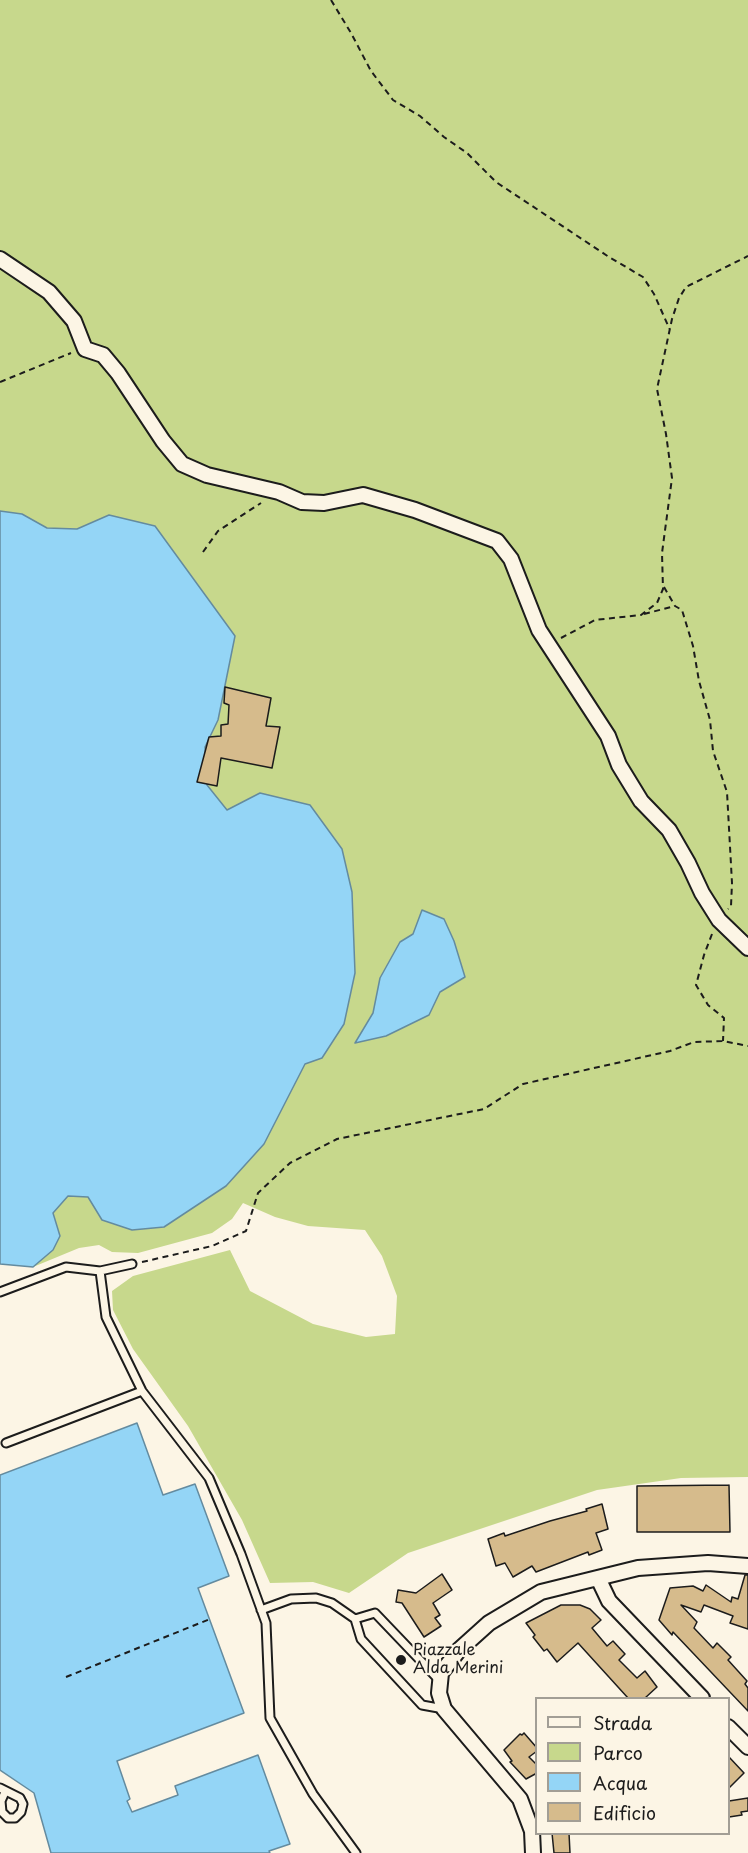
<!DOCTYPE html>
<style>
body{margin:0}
#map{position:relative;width:748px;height:1853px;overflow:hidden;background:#fcf5e5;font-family:"Playpen Sans",sans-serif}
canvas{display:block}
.legend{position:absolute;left:535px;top:1697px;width:195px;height:138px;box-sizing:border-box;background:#fcf5e5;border:2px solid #a29e95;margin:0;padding:8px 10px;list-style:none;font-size:18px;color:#1c1c1c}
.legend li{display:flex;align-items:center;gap:12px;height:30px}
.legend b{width:30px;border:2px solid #a29e95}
</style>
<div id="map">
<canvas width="748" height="1853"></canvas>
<ul class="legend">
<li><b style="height:8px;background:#fcf5e5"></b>Strada</li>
<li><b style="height:16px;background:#c7d88c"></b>Parco</li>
<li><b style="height:16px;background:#94d5f6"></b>Acqua</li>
<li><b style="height:16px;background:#d6bb8c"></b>Edificio</li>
</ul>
</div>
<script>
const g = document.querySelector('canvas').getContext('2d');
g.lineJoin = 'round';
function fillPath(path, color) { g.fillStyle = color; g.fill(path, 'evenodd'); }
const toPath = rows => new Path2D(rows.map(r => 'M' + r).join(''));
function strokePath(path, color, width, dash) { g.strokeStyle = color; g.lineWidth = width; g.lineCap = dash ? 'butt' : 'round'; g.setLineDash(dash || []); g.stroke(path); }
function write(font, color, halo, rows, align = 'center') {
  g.font = font + ' "Playpen Sans",sans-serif'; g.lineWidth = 4.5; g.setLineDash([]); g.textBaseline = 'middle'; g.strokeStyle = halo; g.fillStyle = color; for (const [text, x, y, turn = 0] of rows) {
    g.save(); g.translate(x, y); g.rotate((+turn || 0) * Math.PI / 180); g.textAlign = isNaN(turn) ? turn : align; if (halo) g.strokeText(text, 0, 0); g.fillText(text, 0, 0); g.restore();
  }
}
fillPath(toPath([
 [0,0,748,0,748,1477,681,1478,597,1490,408,1553,349,1593,313,1582,270,1583,242,1520,188,1426,133,1349,113,1310,112,1291,133,1276,230,1250,250,1291,313,1324,366,1337,395,1334,397,1296,382,1256,365,1230,308,1226,275,1217,243,1203,232,1219,212,1233,138,1253,112,1252,99,1245,79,1248,33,1267,53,1249,60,1236,53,1213,68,1196,88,1197,102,1220,132,1230,164,1227,263,1144,305,1064,322,1058,344,1024,355,973,352,892,342,849,310,805,260,793,227,810,207,785,205,747,218,720,235,636,155,526,109,515,77,529,47,528,22,514,0,511]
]), '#c7d88c');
const water = toPath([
 [0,511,22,514,47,528,77,529,109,515,155,526,235,636,218,720,205,747,207,785,227,810,260,793,310,805,342,849,352,892,355,973,344,1024,322,1058,305,1064,264,1144,226,1186,164,1227,132,1230,102,1220,88,1197,68,1196,53,1213,60,1236,53,1250,33,1267,0,1264,0,511],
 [422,910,444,919,454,941,465,977,440,992,429,1015,386,1036,355,1043,373,1013,380,978,400,942,413,934,422,910],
 [137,1423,163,1495,195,1484,229,1576,198,1588,244,1713,117,1761,130,1799,127,1801,132,1812,178,1795,175,1786,258,1755,290,1844,269,1851,270,1853,51,1853,34,1793,0,1770,0,1475,137,1423]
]);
fillPath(water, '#94d5f6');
strokePath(water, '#648b9f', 1.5);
const building = toPath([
 [225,687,271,698,266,726,280,727,272,768,221,758,217,786,197,782,209,737,221,736,221,725,228,724,229,705,224,703,225,687],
 [729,1485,730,1532,637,1532,637,1486,729,1485],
 [602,1504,608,1529,596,1533,602,1550,589,1555,588,1552,536,1572,532,1566,513,1577,505,1563,496,1566,488,1539,504,1533,505,1536,550,1521,587,1511,586,1509,602,1504],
 [442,1574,452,1590,433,1603,440,1615,435,1618,441,1626,424,1637,402,1603,396,1602,398,1590,416,1593,442,1574],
 [745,1575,748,1575,748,1629,730,1623,733,1616,704,1605,701,1612,681,1605,697,1622,694,1628,713,1648,717,1643,731,1657,728,1660,747,1681,745,1684,748,1688,748,1711,673,1632,672,1635,659,1620,670,1588,693,1586,703,1591,706,1585,731,1602,732,1597,738,1599,745,1575],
 [561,1605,580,1605,590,1609,601,1620,592,1628,607,1646,613,1641,625,1654,619,1660,637,1678,645,1671,657,1687,645,1698,628,1698,578,1643,557,1662,547,1649,544,1651,533,1637,535,1635,526,1623,561,1605],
 [524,1733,537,1748,537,1751,529,1757,537,1765,537,1773,526,1779,510,1762,512,1761,504,1750,520,1734,522,1735,524,1733],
 [729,1757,744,1773,729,1788,729,1757],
 [748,1798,748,1811,741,1812,742,1815,729,1817,729,1801,748,1798],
 [552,1833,569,1833,570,1853,554,1853,552,1833]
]);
fillPath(building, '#d6bb8c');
strokePath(building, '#1c1c1c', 1.5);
const service = toPath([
 [132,1264,100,1271,106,1317,142,1391,209,1478,241,1554,266,1623,270,1718,313,1794,356,1853],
 [0,1292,66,1267,100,1271],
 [6,1443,142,1391],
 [261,1610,291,1599,316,1598,332,1603,355,1619],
 [440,1681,375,1613,355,1619,361,1639,422,1705,444,1709],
 [0,1788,20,1798,23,1804,21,1812,15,1818,8,1818,2,1812,1,1801,5,1792]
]);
const minor = toPath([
 [0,259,49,292,74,321,85,349,103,355,118,373,163,441,182,464,207,475,279,492,302,502,324,503,363,495,415,510,497,541,511,559,539,630,608,736,619,765,641,801,669,830,688,863,702,893,719,920,748,948],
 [598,1578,609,1601,702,1698],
 [728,1727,748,1747],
 [533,1853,532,1831,520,1799,444,1709,439,1693,441,1673,459,1650,489,1623,541,1592,638,1568,708,1563,748,1566]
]);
strokePath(service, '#1c1c1c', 11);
strokePath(minor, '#1c1c1c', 18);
strokePath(toPath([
 [331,0,351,33,371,71,393,100,420,116,444,137,467,153,496,182,609,257,643,277,654,294,670,330],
 [0,382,71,353],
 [203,552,218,531,261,503],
 [664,587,675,606,682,610,693,646,699,681,710,720,713,751,727,792,732,883,731,906,728,909],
 [644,614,675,606],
 [561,638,595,620,641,615,657,603,663,589,662,553,672,478,666,434,657,389,672,319,679,298,686,287,748,256],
 [712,934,704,955,696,985,708,1005,724,1018,723,1041],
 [142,1262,212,1246,246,1231,258,1193,290,1163,337,1139,484,1109,523,1084,670,1051,694,1042,723,1041,748,1046],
 [66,1677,210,1619]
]), '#1c1c1c', 2, [6, 4.5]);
strokePath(service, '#fcf5e5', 7);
strokePath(minor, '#fcf5e5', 14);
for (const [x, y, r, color] of [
 [401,1660,6,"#1c1c1c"]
]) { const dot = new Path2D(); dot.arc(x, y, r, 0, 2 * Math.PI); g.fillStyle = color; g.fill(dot); strokePath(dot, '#fcf5e5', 2); }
write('16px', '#1c1c1c', '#fcf5e5', [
 ["Piazzale",413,1651],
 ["Alda Merini",413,1669]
], 'left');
</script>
